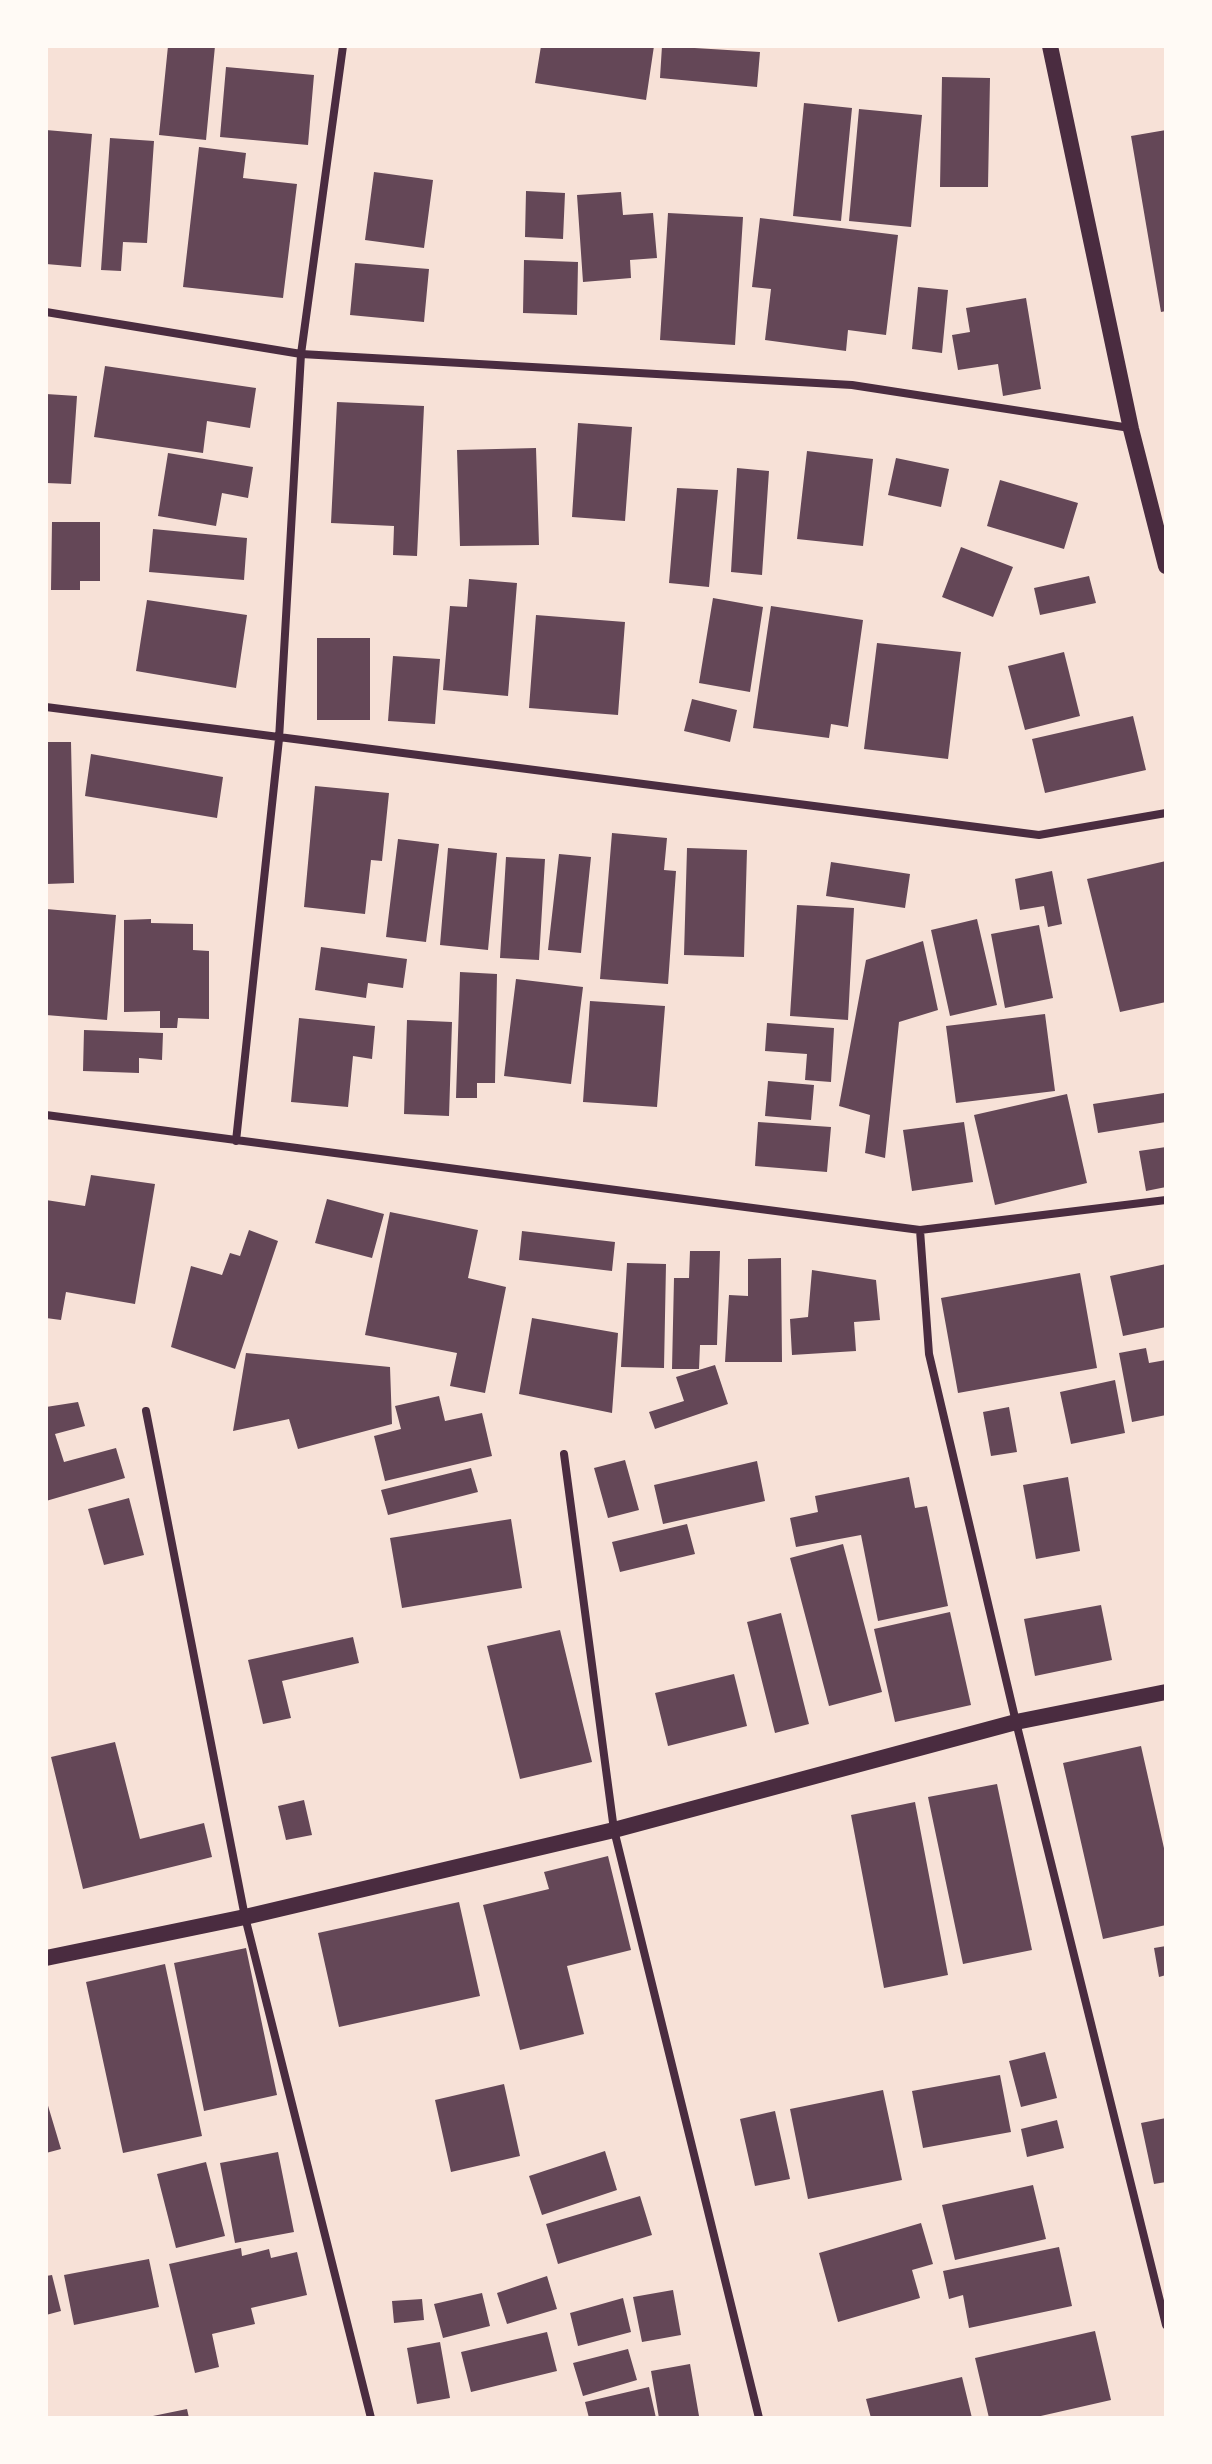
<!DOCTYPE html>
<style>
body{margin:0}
#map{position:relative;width:1212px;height:2464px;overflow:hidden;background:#f7e1d7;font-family:"Alegreya Sans",sans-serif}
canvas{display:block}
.frame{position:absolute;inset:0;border:48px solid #fffaf5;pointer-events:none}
</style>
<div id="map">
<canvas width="1212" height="2464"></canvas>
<div class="frame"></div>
</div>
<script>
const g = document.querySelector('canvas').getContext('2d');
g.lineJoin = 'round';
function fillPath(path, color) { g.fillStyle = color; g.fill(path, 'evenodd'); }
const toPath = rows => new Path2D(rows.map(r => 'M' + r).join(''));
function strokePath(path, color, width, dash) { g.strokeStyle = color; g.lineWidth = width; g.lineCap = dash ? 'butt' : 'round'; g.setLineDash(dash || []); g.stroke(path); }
fillPath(toPath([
 [168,46,215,46,206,140,159,135],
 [541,46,654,46,646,100,535,83],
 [662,46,760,52,757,87,660,78],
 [226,67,314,75,308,145,220,137],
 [942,77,990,78,988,187,940,187],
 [804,103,852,108,841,221,793,216],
 [859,109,922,115,911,227,849,221],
 [46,130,92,134,81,267,46,264],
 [1166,130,1166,311,1161,312,1131,136],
 [110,138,154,141,147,243,123,242,121,271,101,270],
 [199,147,246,153,243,178,297,184,283,298,183,287],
 [374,172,433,180,424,248,365,240],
 [526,191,565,193,563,239,525,237],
 [621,192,623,215,653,213,657,258,630,260,631,278,583,282,577,195],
 [668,213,743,217,735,345,660,340],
 [760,218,898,235,886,335,848,330,846,351,765,340,771,289,752,287],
 [524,260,578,262,577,315,523,313],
 [355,263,429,269,424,322,350,315],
 [918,287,948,290,942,353,912,349],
 [1026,298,1041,389,1003,396,998,364,958,370,952,335,970,332,966,308],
 [105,366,256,388,250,428,207,421,203,453,94,437],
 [46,394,77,396,71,484,46,483],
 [337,402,424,406,417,556,393,555,394,526,331,523],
 [578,423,632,427,625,521,572,517],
 [536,448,539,545,460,546,457,450],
 [807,451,873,459,863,546,797,539],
 [168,453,253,467,248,498,222,493,216,526,158,516],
 [896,458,949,469,941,507,888,495],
 [737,468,769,471,762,575,731,572],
 [1000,480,1078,503,1064,549,987,526],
 [677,488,718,490,709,587,669,583],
 [52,522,100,522,100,581,80,581,80,590,51,590],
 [153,529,247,538,244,580,149,572],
 [961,547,1013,567,993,617,942,597],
 [1089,576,1096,603,1040,615,1034,588],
 [469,579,517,583,508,696,443,690,450,606,467,607],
 [713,598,763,607,750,692,699,683],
 [147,600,247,615,236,688,136,671],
 [771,606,863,620,848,727,831,724,829,738,753,728],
 [536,615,625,622,618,715,529,708],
 [317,638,370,638,370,720,317,720],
 [877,643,961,652,948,759,864,749],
 [1064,652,1080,716,1025,730,1008,666],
 [393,656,440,659,435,724,388,721],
 [692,699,737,710,730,742,684,731],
 [1133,716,1146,770,1045,793,1032,739],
 [46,742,71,742,74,883,46,884],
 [91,754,223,777,217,818,85,796],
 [315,786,389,793,382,861,371,860,365,914,304,907],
 [612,833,667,838,664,870,676,871,668,984,600,979],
 [398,839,439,844,426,942,386,937],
 [448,848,497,853,488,950,440,945],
 [687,848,747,850,744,957,684,955],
 [559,854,591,857,581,953,548,950],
 [506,857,545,859,539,960,500,958],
 [1166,861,1166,1002,1120,1012,1087,879],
 [831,862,910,874,905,908,826,896],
 [1052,871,1062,924,1048,927,1044,906,1020,910,1015,879],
 [797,905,854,908,848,1020,790,1016],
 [46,909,116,915,107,1020,46,1015],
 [151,919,151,923,193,924,193,950,209,951,209,1019,178,1018,177,1028,160,1028,160,1011,124,1012,124,920],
 [977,919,997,1005,950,1016,931,930],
 [1039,925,1053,998,1005,1008,991,934],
 [923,941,938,1010,899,1022,885,1158,865,1153,870,1115,839,1106,866,960],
 [321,947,407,959,403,988,368,983,366,998,315,990],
 [460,972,497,974,495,1083,477,1083,477,1098,456,1098],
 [516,979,583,987,571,1084,504,1076],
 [590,1001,665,1006,657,1107,583,1102],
 [1045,1014,1055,1091,956,1103,946,1026],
 [299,1018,375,1026,372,1059,353,1056,348,1107,291,1102],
 [407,1020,452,1022,449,1116,404,1114],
 [767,1023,834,1028,831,1082,805,1080,807,1054,765,1051],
 [84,1030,163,1033,162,1060,139,1058,139,1073,83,1071],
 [768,1081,814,1085,811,1120,765,1116],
 [1164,1093,1166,1122,1098,1133,1093,1104],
 [1067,1094,1087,1183,995,1205,974,1115],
 [758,1122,831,1127,827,1172,755,1166],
 [964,1122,973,1182,912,1191,903,1130],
 [1166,1147,1166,1187,1146,1191,1139,1151],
 [91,1175,155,1184,135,1304,66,1292,61,1320,46,1318,46,1200,85,1206],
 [327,1199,384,1214,372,1258,315,1243],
 [390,1212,478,1230,468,1278,506,1287,485,1393,450,1386,457,1353,365,1335],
 [249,1230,278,1241,235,1369,171,1347,191,1266,222,1275,230,1253,240,1256],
 [522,1231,615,1242,612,1271,519,1260],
 [690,1251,720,1251,717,1345,700,1345,699,1369,672,1369,674,1278,689,1278],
 [781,1258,782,1362,725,1362,729,1295,748,1296,748,1259],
 [627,1263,666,1264,664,1368,621,1367],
 [1166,1264,1166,1327,1123,1336,1110,1276],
 [812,1270,876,1280,880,1320,854,1322,856,1351,792,1355,790,1319,808,1317],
 [1080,1273,1097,1368,958,1393,941,1298],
 [532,1318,618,1333,612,1413,519,1394],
 [1146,1348,1149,1363,1166,1360,1166,1415,1132,1422,1119,1353],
 [246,1353,390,1367,392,1424,298,1449,289,1419,233,1431],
 [715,1365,728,1404,655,1429,649,1412,684,1401,676,1377],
 [1115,1380,1125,1433,1071,1444,1060,1392],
 [439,1396,445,1421,482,1413,492,1456,385,1481,374,1436,401,1429,395,1406],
 [78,1402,85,1426,55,1434,64,1462,116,1448,125,1478,46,1501,46,1407],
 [1009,1407,1017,1452,991,1456,983,1412],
 [625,1460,639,1510,608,1518,594,1468],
 [757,1461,765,1501,663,1524,654,1485],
 [471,1468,478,1492,388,1515,381,1490],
 [909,1477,915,1508,927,1506,948,1606,878,1621,861,1535,796,1547,790,1518,818,1512,815,1496],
 [1068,1477,1080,1551,1036,1559,1023,1485],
 [129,1498,144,1555,104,1565,88,1509],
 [511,1519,522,1588,402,1608,390,1538],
 [687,1524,695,1554,620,1572,612,1542],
 [843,1544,882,1692,829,1706,790,1558],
 [1101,1605,1112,1660,1035,1676,1024,1619],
 [950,1612,971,1705,895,1722,874,1629],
 [781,1613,809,1724,775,1733,747,1622],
 [560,1630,592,1762,520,1779,487,1646],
 [353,1637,359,1663,282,1681,291,1718,263,1724,248,1660],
 [734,1674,747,1726,668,1746,655,1693],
 [115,1742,140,1839,204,1823,212,1857,83,1889,51,1757],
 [1141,1746,1166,1857,1166,1925,1103,1939,1063,1763],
 [997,1784,1032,1950,963,1964,928,1797],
 [304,1800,312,1835,286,1840,278,1806],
 [915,1802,948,1975,884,1988,851,1815],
 [608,1856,631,1950,567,1966,584,2034,520,2050,483,1905,549,1889,544,1872],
 [459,1902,480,1996,339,2027,318,1933],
 [1166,1946,1166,1975,1159,1977,1154,1948],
 [246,1948,277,2095,204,2111,174,1963],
 [165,1964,202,2136,123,2153,86,1982],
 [1045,2052,1057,2098,1021,2107,1009,2061],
 [1000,2075,1011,2132,923,2148,912,2091],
 [504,2084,520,2156,451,2172,435,2100],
 [883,2090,902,2180,808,2199,790,2109],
 [46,2099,61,2149,46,2153],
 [775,2111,790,2179,755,2186,740,2119],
 [1166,2118,1166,2182,1154,2184,1141,2123],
 [1057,2120,1064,2148,1027,2157,1021,2129],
 [605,2151,617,2190,542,2215,529,2176],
 [278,2152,294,2232,235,2243,220,2163],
 [206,2162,225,2236,176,2248,157,2174],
 [1033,2185,1046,2239,955,2260,942,2205],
 [640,2196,652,2235,558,2264,546,2224],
 [921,2223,933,2264,912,2270,920,2298,838,2322,819,2253],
 [1059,2247,1072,2306,969,2328,963,2295,949,2299,943,2271],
 [241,2248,242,2256,269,2249,271,2258,297,2252,307,2295,251,2308,255,2324,212,2334,219,2367,195,2373,169,2264],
 [149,2259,159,2307,74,2325,64,2275],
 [52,2275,61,2311,46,2315,46,2276],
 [547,2276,557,2309,507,2324,497,2293],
 [673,2290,681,2335,642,2342,633,2297],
 [482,2293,490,2326,443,2338,434,2304],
 [623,2298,631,2332,578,2346,570,2313],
 [422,2299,424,2320,394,2323,392,2301],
 [1095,2331,1111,2400,1032,2418,989,2418,975,2358],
 [547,2332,557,2371,471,2392,461,2352],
 [440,2342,450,2398,417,2404,407,2348],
 [628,2349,637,2380,583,2396,573,2363],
 [690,2364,699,2416,659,2418,651,2371],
 [962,2377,972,2418,871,2418,866,2399],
 [649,2387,656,2418,589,2418,585,2402],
 [187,2409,189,2418,149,2418,148,2417]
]), '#644757');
strokePath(toPath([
 [46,312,301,354,852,385,1130,428],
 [46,707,1039,835,1166,813],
 [46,1115,920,1230,1166,1200],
 [236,1141,279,739,301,354,343,46],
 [920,1230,929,1354,1016,1722,1166,2325],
 [146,1411,245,1917,371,2418],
 [564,1454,614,1830,759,2418]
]), '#4a2c40', 8);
strokePath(toPath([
 [1050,46,1131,429,1166,566],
 [46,1958,245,1917,614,1830,1016,1722,1166,1692]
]), '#4a2c40', 16);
</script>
